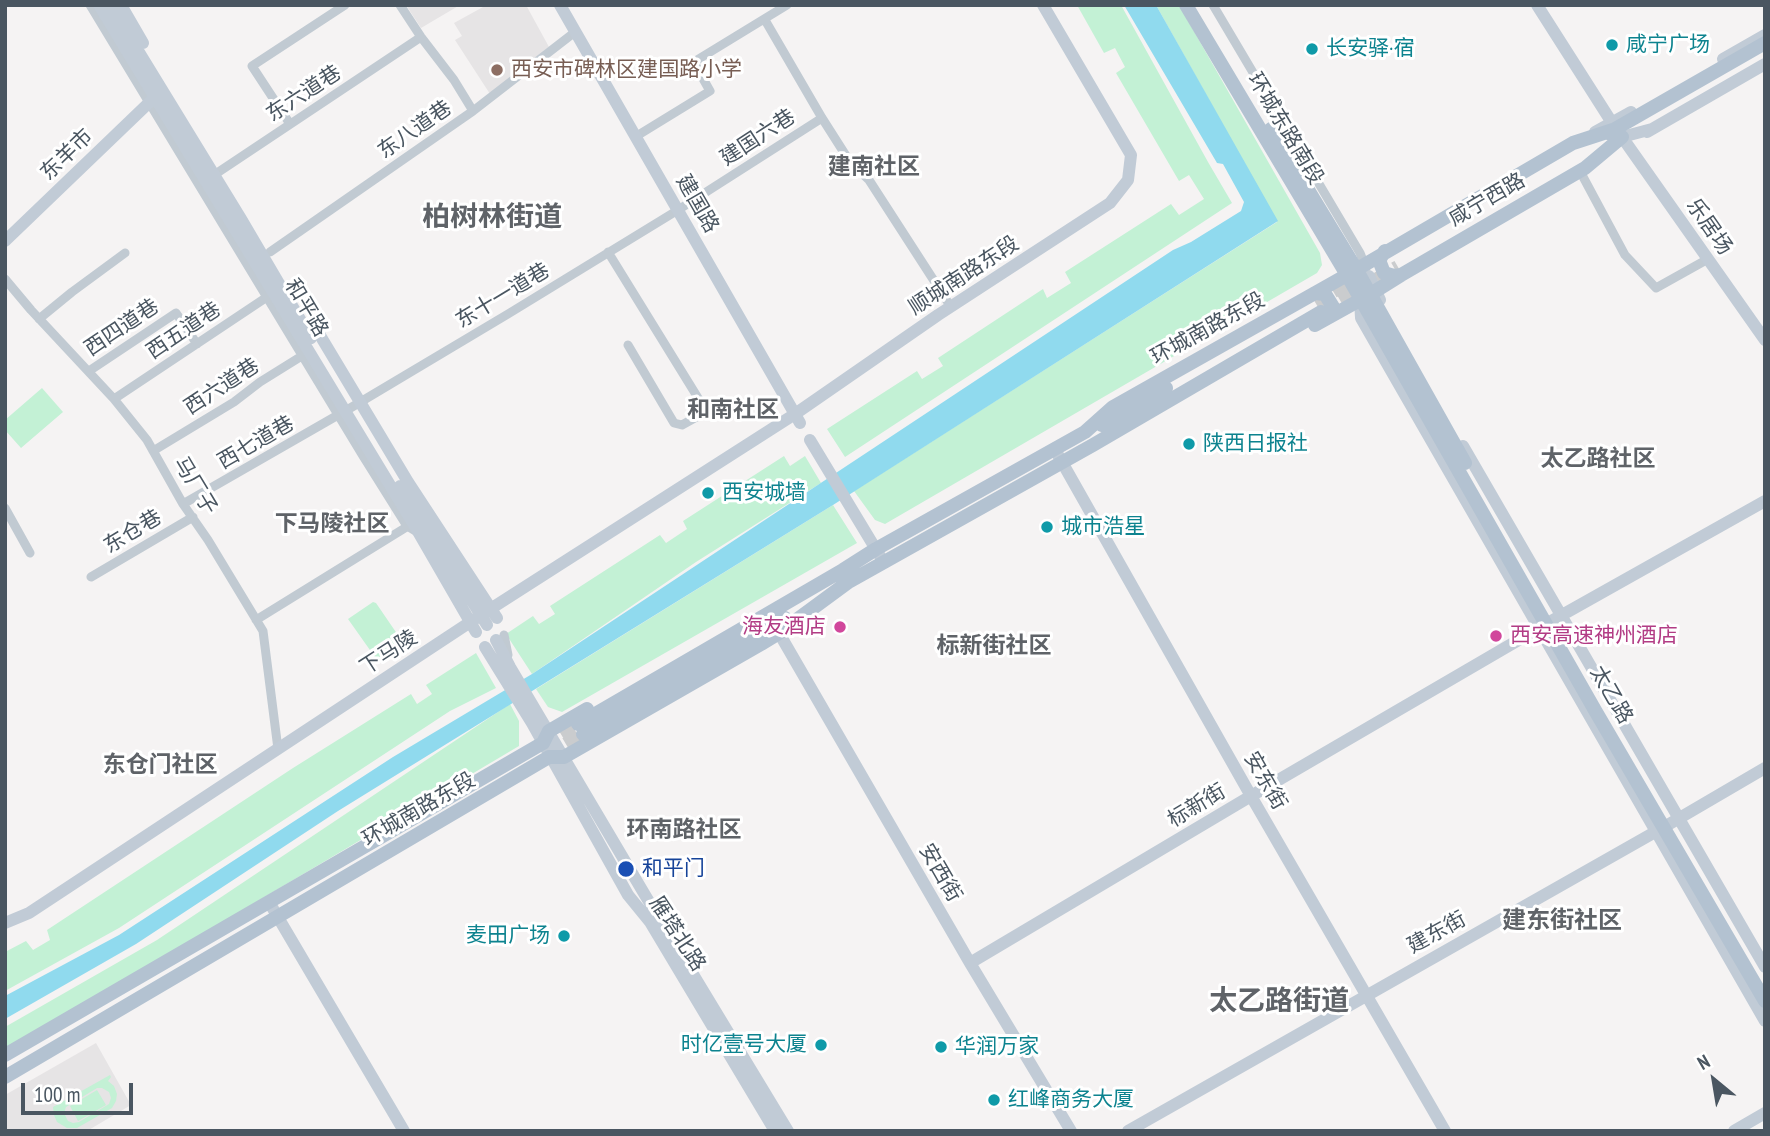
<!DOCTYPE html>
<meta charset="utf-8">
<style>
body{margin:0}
#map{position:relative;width:1770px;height:1136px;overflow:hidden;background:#f5f3f3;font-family:"PT Sans Narrow",sans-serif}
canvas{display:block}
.frame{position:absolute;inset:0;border:7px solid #4a5661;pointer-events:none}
.north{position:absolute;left:1679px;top:1045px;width:70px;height:70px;-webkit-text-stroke:5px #fff;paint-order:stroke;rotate:330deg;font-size:19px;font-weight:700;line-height:28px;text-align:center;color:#4a5661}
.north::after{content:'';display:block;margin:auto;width:24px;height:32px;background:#4a5661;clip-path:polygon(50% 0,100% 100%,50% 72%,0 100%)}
.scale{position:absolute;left:21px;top:1083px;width:112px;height:32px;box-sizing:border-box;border:4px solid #4a5661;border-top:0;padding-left:9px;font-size:21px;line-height:24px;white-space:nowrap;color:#4a5661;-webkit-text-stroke:5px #fff;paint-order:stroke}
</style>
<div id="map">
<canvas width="1770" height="1136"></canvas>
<div class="frame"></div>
<div class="north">N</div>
<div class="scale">100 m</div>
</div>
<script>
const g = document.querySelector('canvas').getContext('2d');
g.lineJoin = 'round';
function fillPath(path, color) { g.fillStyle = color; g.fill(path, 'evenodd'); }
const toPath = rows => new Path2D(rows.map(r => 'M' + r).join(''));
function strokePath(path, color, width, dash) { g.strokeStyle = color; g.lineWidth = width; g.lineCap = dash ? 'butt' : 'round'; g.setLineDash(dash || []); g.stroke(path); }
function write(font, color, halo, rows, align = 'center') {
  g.font = font + ' "PT Sans Narrow","Noto Sans SC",sans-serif'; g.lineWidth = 6; g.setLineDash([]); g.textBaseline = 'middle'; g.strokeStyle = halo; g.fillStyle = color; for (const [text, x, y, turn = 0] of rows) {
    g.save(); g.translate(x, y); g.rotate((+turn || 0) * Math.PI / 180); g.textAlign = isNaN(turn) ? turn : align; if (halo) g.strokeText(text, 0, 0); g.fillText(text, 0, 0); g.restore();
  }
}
fillPath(toPath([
 [406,5,460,5,421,28],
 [482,5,526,5,549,47,490,94,455,40,462,36,454,23,483,7],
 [96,1043,131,1105,87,1131,6,1131,5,1095]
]), '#e6e4e5');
fillPath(toPath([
 [1077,5,1121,5,1208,162,1232,203,845,457,827,429,917,371,922,379,943,366,938,358,1043,289,1047,298,1071,283,1065,272,1171,204,1179,215,1204,199,1189,175,1179,181,1116,73,1125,67,1115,48,1104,53],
 [1156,5,1179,5,1320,253,1322,265,1317,273,885,524,875,520,854,491,1277,222],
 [42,388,63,412,21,448,5,430,5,420],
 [784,456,790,466,805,456,821,483,696,562,532,674,506,634,533,616,539,624,555,614,550,606,660,535,666,543,687,529,683,521],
 [833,505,857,543,562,712,548,707,536,689],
 [373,602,376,603,402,641,377,660,348,619],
 [476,653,496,688,450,711,119,928,5,991,5,952,26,941,33,950,50,940,47,930,293,768,411,694,417,704,432,694,426,685],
 [510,704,519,721,519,746,5,1051,5,1027,157,940],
 [110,1075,111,1077,108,1081,114,1086,117,1094,116,1101,112,1108,77,1128,67,1128,57,1122,54,1115,53,1107],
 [97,1088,102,1088,109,1092,111,1098,109,1104,79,1122,73,1123,68,1121,64,1113,66,1107],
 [97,1090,106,1105,78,1121,70,1106]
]), '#c3f1d5');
fillPath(toPath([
 [1124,5,1156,5,1278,221,833,505,338,811,136,944,5,1019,5,996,119,935,393,757,532,674,1173,250,1191,242,1241,211,1244,202,1223,164,1217,163]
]), '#90daee');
strokePath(toPath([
 [1315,302,1352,280],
 [1322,311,1398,267],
 [543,745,578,724],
 [548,755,583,734]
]), '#caccce', 14, [14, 7]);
strokePath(toPath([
 [90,5,363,456,407,526,417,532],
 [400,5,421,37,454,80,473,111],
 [1213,5,1360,253,1366,268],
 [765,20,822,118,850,162,869,180,951,307],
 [290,124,252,66,345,5],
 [635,137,710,91,697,68,695,64,697,60,787,5],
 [1580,171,1625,255,1656,288,1708,259],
 [211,177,421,37],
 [270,252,473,111,575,32],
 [608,252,703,406,700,415,682,425,674,423,628,345],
 [5,279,31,310,114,399,147,440,183,504,208,540,263,631,278,749],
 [39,319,72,292,125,253],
 [89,371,176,313,197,344],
 [114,399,270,295],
 [153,451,234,402,260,382,305,354],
 [183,504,352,407,508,314,678,210,822,118],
 [5,508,30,553],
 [91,577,193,517],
 [256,620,413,523],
 [504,635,508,655]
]), '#c1cad2', 9);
strokePath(toPath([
 [99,5,413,523,476,632],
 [110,5,241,219,311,338],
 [121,5,143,43],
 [560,5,800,423],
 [1537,5,1616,129],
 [1723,59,1765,35],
 [1652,129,1622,137,1765,340],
 [1595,132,1631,112],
 [1647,132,1765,64],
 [5,241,156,96],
 [1369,276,1380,300],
 [1360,300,1361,318,1389,367,1765,1021],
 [312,322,408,482,497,618],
 [810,440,883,561],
 [1463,446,1765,967],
 [1058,455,1251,796,1445,1131],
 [400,486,487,625],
 [779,633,970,963,1071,1131],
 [496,640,510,667,645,895,788,1131],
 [485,647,532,723,628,895,650,922,775,1131],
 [269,902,404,1131],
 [5,923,29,913,481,615,795,414,938,315,1110,203,1128,180,1131,155,1043,5],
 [970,963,1251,796,1546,624,1765,501],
 [1128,1131,1671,823,1765,768],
 [1734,1131,1765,1113]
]), '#c1cbd6', 12);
strokePath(toPath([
 [1186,5,1347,275,1596,712,1765,1001],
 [1271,129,1356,269,1465,463],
 [1608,133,1765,43],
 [1385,251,1379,260,1384,273,1394,276,1401,275],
 [1315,293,1325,294,1333,307,1330,316],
 [1315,325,1369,295,1401,275,1585,168,1622,137],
 [1102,425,1166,388],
 [845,584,1093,445,1321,312],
 [578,724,843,570,876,549,1085,432,1113,407,1347,275,1573,143,1616,129],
 [583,734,785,618],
 [5,1055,543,743,549,731,587,709],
 [5,1077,549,757,564,757,761,644,779,633,851,580]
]), '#b3c2d1', 14);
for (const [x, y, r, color] of [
 [1612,45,7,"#0f9aa8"],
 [1312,49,7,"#0f9aa8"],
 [497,70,7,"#8d6e63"],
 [1189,444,7,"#0f9aa8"],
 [708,493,7,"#0f9aa8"],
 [1047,527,7,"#0f9aa8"],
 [840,627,7,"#d1479c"],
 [1496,636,7,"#d1479c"],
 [626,869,9,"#1a4fb4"],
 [564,936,7,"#0f9aa8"],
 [821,1045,7,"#0f9aa8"],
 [941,1047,7,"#0f9aa8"],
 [994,1100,7,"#0f9aa8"]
]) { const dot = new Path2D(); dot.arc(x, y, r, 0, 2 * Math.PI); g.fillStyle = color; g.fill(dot); strokePath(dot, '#fff', 2.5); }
write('21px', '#0d838f', '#fff', [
 ["咸宁广场",1626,45],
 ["长安驿·宿",1326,49],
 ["陕西日报社",1203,444],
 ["西安城墙",722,493],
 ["城市浩星",1061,527],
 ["麦田广场",550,936,"right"],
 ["时亿壹号大厦",807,1045,"right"],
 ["华润万家",955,1047],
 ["红峰商务大厦",1008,1100]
], 'left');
write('21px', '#785e54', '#fff', [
 ["西安市碑林区建国路小学",511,70]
], 'left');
write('21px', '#4a5661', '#fff', [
 ["东六道巷",304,94,-33],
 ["环城东路南段",1285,129,59],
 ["东八道巷",415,130,-35],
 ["建国六巷",758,138,-33],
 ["东羊市",67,155,-44],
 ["咸宁西路",1487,200,-30],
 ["建国路",697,204,60],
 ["乐居场",1709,227,55],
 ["顺城南路东段",964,276,-33],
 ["东十一道巷",503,296,-31],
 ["和平路",306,308,59],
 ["西四道巷",122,328,-34],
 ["环城南路东段",1208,329,-29],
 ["西五道巷",184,331,-34],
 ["西六道巷",222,387,-33],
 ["西七道巷",256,443,-30],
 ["马厂子",195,486,59],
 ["东仓巷",133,532,-31],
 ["下马陵",389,653,-33],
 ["太乙路",1611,695,60],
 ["安东街",1265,781,60],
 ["标新街",1197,806,-31],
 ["环城南路东段",419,810,-30],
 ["安西街",940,873,60],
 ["建东街",1437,933,-29],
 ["雁塔北路",677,934,57]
]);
write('21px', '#b23c85', '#fff', [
 ["海友酒店",826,627],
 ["西安高速神州酒店",1510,636,"left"]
], 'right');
write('21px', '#164399', '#fff', [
 ["和平门",642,869]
], 'left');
write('bold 23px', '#5f6368', '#fff', [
 ["建南社区",874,167],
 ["和南社区",733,410],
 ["太乙路社区",1598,459],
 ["下马陵社区",332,524],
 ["标新街社区",994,646],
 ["东仓门社区",160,765],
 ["环南路社区",684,830]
]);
write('bold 24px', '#5f6368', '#fff', [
 ["建东街社区",1562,921]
]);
write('bold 28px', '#5f6368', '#fff', [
 ["柏树林街道",492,218],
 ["太乙路街道",1279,1002]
]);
</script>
